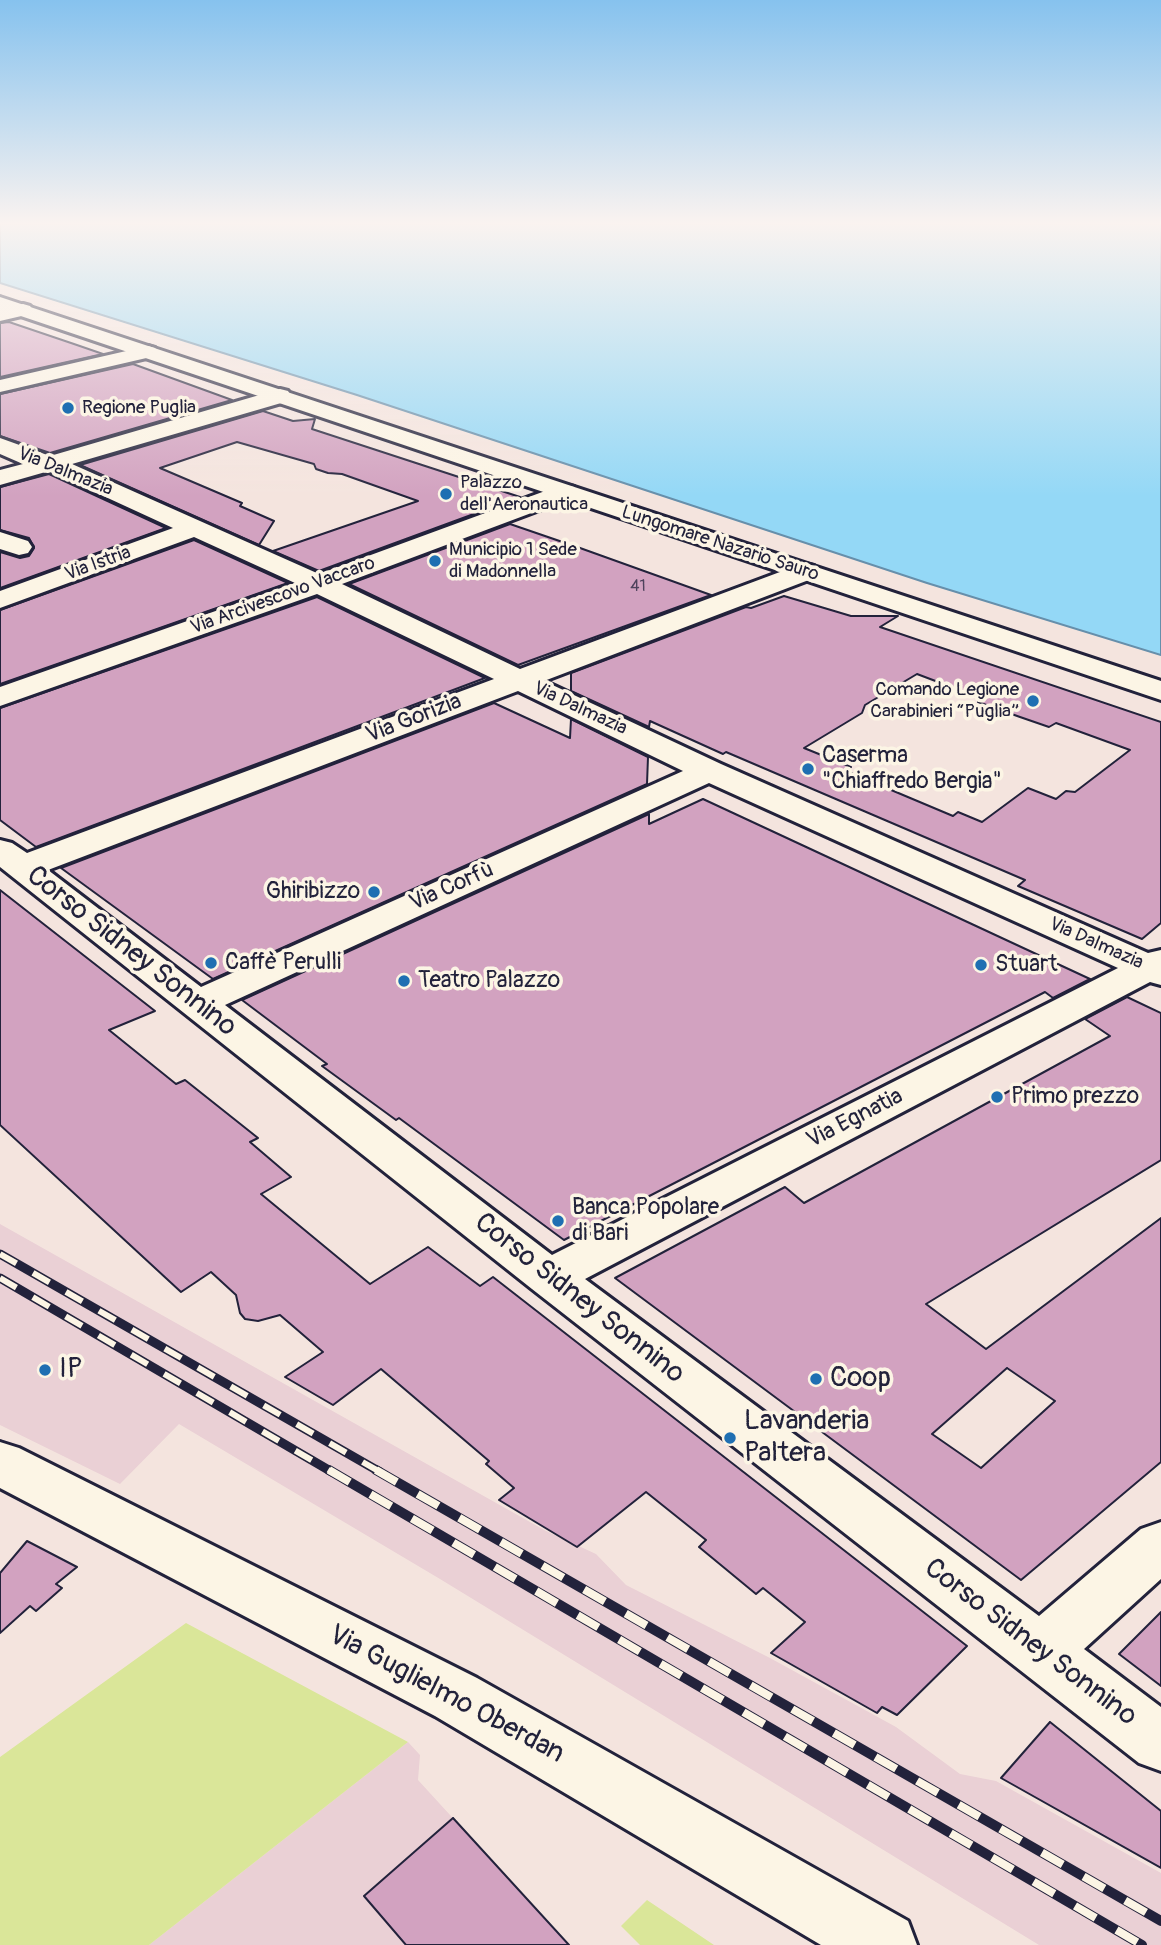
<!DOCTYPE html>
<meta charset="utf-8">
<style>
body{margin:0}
canvas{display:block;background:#f4e4de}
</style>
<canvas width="1161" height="1945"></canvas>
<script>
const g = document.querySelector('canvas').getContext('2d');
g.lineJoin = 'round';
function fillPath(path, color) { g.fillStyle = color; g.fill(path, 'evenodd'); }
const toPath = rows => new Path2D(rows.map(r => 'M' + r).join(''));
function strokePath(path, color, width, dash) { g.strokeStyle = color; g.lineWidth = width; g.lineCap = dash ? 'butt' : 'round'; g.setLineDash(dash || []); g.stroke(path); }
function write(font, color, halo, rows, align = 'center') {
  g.font = font + ' Pangolin,sans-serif'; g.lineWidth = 7; g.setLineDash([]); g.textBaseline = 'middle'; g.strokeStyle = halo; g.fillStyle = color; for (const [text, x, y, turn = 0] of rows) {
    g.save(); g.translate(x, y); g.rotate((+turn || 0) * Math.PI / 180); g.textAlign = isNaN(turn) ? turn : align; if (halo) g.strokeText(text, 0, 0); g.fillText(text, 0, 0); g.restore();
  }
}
fillPath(toPath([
 [0,1224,546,1531,596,1554,626,1585,770,1658,896,1727,960,1774,996,1781,1161,1873,1161,1945,1039,1945,440,1579,179,1424,120,1484,0,1425],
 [408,1742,420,1755,418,1780,569,1945,149,1945]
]), '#ead0d5');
fillPath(toPath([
 [186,1623,408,1742,149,1945,0,1945,0,1757],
 [647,1900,714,1945,640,1945,621,1926]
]), '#dae699');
const water = toPath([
 [0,224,1161,224,1161,655,927,583,357,395,0,283,0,224]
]);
fillPath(water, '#94d8f6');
strokePath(water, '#668fab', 2);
const building = toPath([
 [9,322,74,344,103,354,0,377,0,323,9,322],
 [133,364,232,400,50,453,0,436,0,394,133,364],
 [263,411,293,421,315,419,312,429,520,497,319,571,273,551,418,501,342,474,328,473,316,469,314,464,237,442,160,468,242,503,240,506,274,521,259,545,80,465,263,411],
 [49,474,166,528,0,588,0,552,20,558,29,556,34,548,29,538,0,530,0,487,49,474],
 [510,524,580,548,711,595,518,665,349,584,510,524],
 [194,540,288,583,0,684,0,610,194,540],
 [784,596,851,616,898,616,880,627,1161,722,1161,923,1142,939,1018,886,1025,880,726,752,723,754,650,721,649,727,571,691,571,673,746,607,751,608,784,596],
 [917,674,983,699,978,702,1020,717,1049,727,1056,723,1130,750,1075,792,1066,791,1056,799,1028,788,982,822,958,812,953,816,846,771,851,767,804,748,862,713,865,705,917,674],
 [317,597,485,678,36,847,0,820,0,708,317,597],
 [494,703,570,738,571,719,648,757,647,784,213,979,61,868,494,703],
 [703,799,1090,979,1053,998,1045,992,564,1240,399,1118,396,1120,322,1066,327,1064,242,1000,649,814,649,824,703,799],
 [0,890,155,1011,109,1030,176,1084,185,1080,258,1138,250,1142,291,1177,261,1194,370,1284,428,1247,480,1286,493,1277,967,1646,897,1715,882,1707,877,1713,771,1653,805,1622,763,1588,756,1594,699,1547,706,1540,646,1492,577,1547,499,1500,514,1488,486,1464,489,1461,381,1369,333,1405,285,1377,323,1352,280,1315,258,1321,245,1319,240,1313,236,1295,211,1272,181,1292,0,1125,0,890],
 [1127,997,1161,1013,1161,1160,926,1304,986,1349,1161,1218,1161,1462,1021,1580,615,1278,785,1187,804,1203,1110,1036,1085,1019,1127,997],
 [1007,1368,1055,1401,981,1468,932,1434,1007,1368],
 [27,1541,77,1567,56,1584,62,1588,36,1611,30,1606,0,1633,0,1573,27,1541],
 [1161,1612,1161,1686,1119,1654,1161,1612],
 [1050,1722,1161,1811,1161,1868,1001,1778,1050,1722],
 [453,1818,569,1945,406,1945,364,1896,453,1818]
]);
fillPath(building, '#d2a2c0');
strokePath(building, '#22223b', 2);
const minor = toPath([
 [23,304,30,306,33,310,30,314,0,321,0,309,23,304],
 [148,346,155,348,158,352,155,356,0,392,0,380,148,346],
 [280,389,288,391,291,396,288,401,72,464,319,574,556,487,565,485,574,487,577,492,574,497,342,584,520,669,796,566,805,564,814,566,818,572,814,578,544,681,721,764,1148,953,1161,950,1161,985,1150,982,585,1279,1039,1616,1141,1529,1161,1522,1161,1579,1084,1649,1161,1707,1161,1771,1139,1763,532,1289,0,867,0,840,12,843,27,853,494,679,317,594,0,706,0,687,295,583,194,537,0,608,0,591,173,528,49,471,0,485,0,470,23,464,0,454,0,438,50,456,280,389],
 [518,691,683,771,201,987,48,870,518,691],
 [709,783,1118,968,552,1255,225,1005,709,783],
 [0,532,28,541,32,547,28,553,19,555,0,549,0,532]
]);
const secondary = toPath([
 [0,297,1161,681,1161,700,0,309,0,297],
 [0,1442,19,1448,477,1678,908,1921,917,1945,821,1945,435,1716,0,1488,0,1442]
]);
strokePath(minor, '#22223b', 6);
strokePath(secondary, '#22223b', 6);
fillPath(minor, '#fcf5e5');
fillPath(secondary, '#fcf5e5');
const railFar1 = toPath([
 [0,1254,380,1472],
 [0,1278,332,1472]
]);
const rail = toPath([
 [329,1470,1142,1945],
 [376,1470,1161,1921]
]);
strokePath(railFar1, '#22223b', 9);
strokePath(rail, '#22223b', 10);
strokePath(railFar1, '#fcf5e5', 6, [19]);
strokePath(rail, '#fcf5e5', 8, [24]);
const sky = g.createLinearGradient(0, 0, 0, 496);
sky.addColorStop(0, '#86c2ee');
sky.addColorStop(0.45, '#faf3f0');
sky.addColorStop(1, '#faf3f000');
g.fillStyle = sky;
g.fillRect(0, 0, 1161, 496);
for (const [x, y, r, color] of [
 [68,408,7,"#1f6fb2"],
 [446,494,7,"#1f6fb2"],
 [435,561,7,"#1f6fb2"],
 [1033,701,7,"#1f6fb2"],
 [808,769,7,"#1f6fb2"],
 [374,892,7,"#1f6fb2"],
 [211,963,7,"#1f6fb2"],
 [981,965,7,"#1f6fb2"],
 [404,981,7,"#1f6fb2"],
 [997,1097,7,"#1f6fb2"],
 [558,1221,7,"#1f6fb2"],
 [45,1370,7,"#1f6fb2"],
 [816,1379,7,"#1f6fb2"],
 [730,1438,7,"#1f6fb2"]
]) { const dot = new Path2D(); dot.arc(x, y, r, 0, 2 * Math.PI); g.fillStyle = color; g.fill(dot); strokePath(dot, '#fcf5e5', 2.5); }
write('16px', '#4e425c', null, [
 ["41",638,587]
]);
write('19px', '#22223b', '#fcf5e5', [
 ["Regione Puglia",82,408],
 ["Palazzo",460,483],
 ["dell'Aeronautica",460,505],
 ["Municipio 1 Sede",449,550],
 ["di Madonnella",449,572],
 ["Comando Legione",1019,690,"right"],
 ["Carabinieri “Puglia”",1019,712,"right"]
], 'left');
write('19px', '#22223b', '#fcf5e5', [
 ["Via Dalmazia",65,472,22],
 ["Lungomare Nazario Sauro",720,544,18],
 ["Via Istria",98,564,-20],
 ["Via Arcivescovo Vaccaro",283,596,-20],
 ["Via Dalmazia",580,709,25],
 ["Via Dalmazia",1096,944,24]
]);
write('23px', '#22223b', '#fcf5e5', [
 ["Via Gorizia",414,719,-21],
 ["Via Corfù",452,887,-24],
 ["Via Egnatia",855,1119,-27]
]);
write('23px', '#22223b', '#fcf5e5', [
 ["Caserma",822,756],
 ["\"Chiaffredo Bergia\"",822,782],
 ["Ghiribizzo",360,892,"right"],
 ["Caffè Perulli",225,963],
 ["Stuart",995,965],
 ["Teatro Palazzo",418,981],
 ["Primo prezzo",1011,1097],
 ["Banca Popolare",572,1208],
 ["di Bari",572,1234]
], 'left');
write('28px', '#22223b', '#fcf5e5', [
 ["Corso Sidney Sonnino",131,952,38],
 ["Corso Sidney Sonnino",579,1299,38],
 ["Corso Sidney Sonnino",1030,1643,37],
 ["Via Guglielmo Oberdan",446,1695,28]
]);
write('28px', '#22223b', '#fcf5e5', [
 ["IP",59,1370],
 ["Coop",830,1379],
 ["Lavanderia",744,1422],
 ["Paltera",744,1454]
], 'left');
</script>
